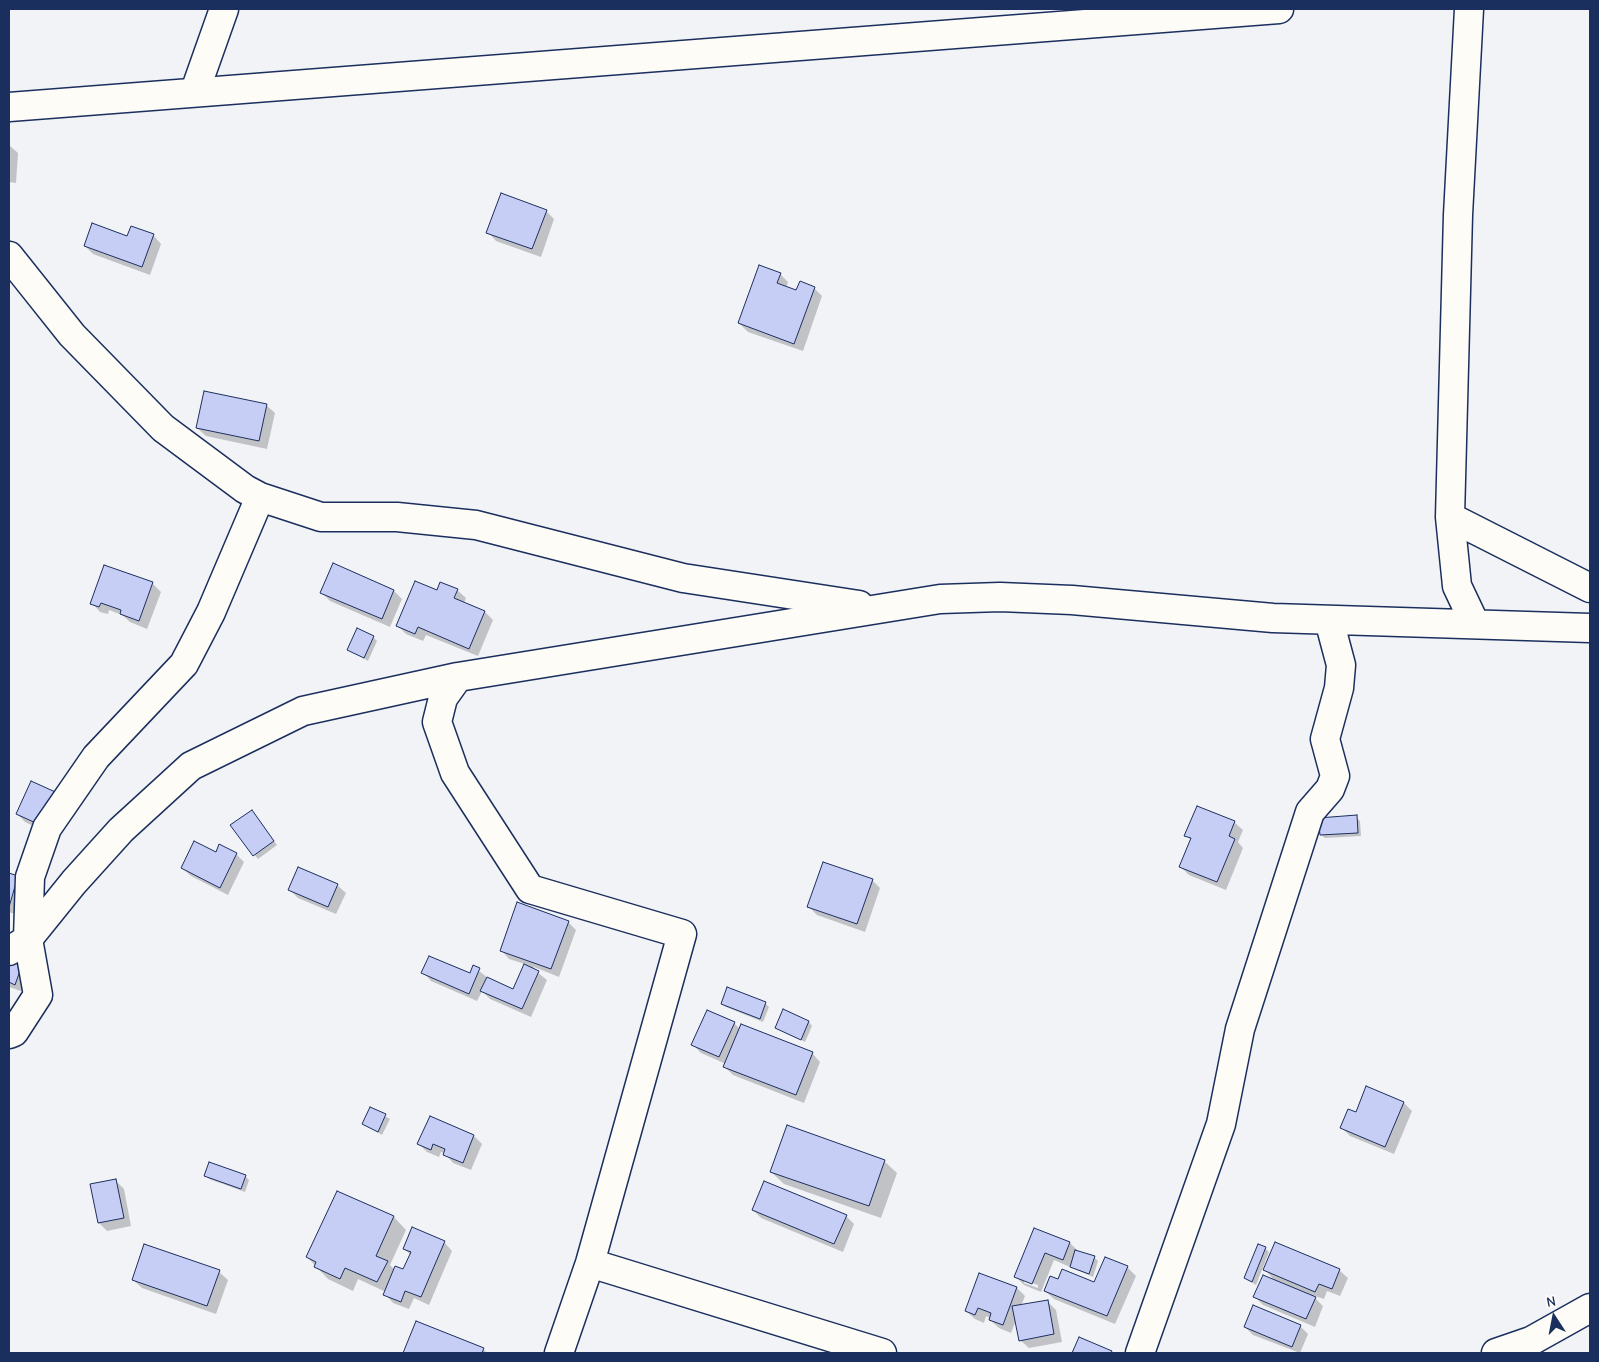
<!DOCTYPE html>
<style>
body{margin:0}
#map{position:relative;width:1599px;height:1362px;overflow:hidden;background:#f2f3f7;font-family:"Comic Neue",sans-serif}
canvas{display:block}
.frame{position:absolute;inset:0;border:10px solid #1b2f5e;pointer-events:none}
.north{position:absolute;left:1529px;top:1292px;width:50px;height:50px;-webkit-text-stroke:4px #fdfcf7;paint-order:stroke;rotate:349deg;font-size:14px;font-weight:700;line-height:20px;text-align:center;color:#1b2f5e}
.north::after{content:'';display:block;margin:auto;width:18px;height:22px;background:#1b2f5e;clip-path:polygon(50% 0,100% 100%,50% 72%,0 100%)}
</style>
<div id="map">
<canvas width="1599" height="1362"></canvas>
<div class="frame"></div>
<div class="north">N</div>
</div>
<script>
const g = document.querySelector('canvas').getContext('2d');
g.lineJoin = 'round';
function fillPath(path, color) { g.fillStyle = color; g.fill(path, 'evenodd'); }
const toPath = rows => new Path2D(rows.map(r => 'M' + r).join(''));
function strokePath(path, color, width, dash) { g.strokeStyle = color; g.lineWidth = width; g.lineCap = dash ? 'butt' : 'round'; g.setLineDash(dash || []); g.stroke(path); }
fillPath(toPath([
 [9,145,18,153,16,183,9,182],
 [546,211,554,219,541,257,496,241,488,232],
 [153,235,161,244,150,275,93,254,85,246],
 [780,274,788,282,786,288,797,292,814,288,822,296,803,351,748,332,739,323],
 [266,405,275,413,267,449,206,436,197,428],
 [333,565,394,591,402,599,390,627,330,601,322,593],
 [152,583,161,592,147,629,130,622,122,615,109,610,108,614,100,612,92,603],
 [457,590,466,598,464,603,485,612,493,620,478,656,426,635,423,641,406,634,397,625,437,592],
 [373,637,377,641,368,661,348,649],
 [32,782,55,836,25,822,17,814],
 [255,815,277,845,258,859,232,826],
 [1356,817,1360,821,1361,836,1325,838,1321,835],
 [1234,822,1243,830,1238,842,1243,848,1226,890,1189,875,1180,866,1191,840,1186,835],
 [216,854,236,854,244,862,228,895,191,876,182,868],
 [9,874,18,877,17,915,9,912],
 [872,880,880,888,865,932,817,915,809,907],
 [337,885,346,893,336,914,298,898,289,889],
 [568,922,576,930,559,977,534,967,533,969,547,980,531,1017,490,999,482,991,477,1001,431,981,423,972,470,975,474,967,488,978,513,991,525,964,509,959,501,950],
 [9,946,27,952,24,992,9,987],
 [765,1003,769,1007,763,1022,726,1007,722,1004],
 [809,1022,812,1026,805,1042,777,1028],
 [734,1023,740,1029,812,1053,820,1062,804,1103,733,1075,725,1067,726,1064,701,1053,693,1045],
 [1404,1103,1412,1111,1394,1154,1350,1136,1342,1128,1357,1113],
 [371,1108,390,1119,382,1135,363,1124],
 [430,1118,474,1136,482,1144,471,1170,453,1163,445,1153,441,1152,439,1157,427,1152,419,1144],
 [884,1161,897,1173,881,1218,784,1184,771,1172],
 [206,1175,245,1176,249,1180,245,1192,209,1179],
 [115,1180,124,1189,131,1226,107,1231,99,1223],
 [337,1192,394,1217,406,1230,390,1265,395,1270,404,1271,411,1255,404,1249,444,1242,452,1251,429,1305,414,1298,409,1309,393,1303,385,1294,386,1292,358,1279,353,1291,328,1279,307,1257],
 [753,1210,846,1216,854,1224,843,1252,761,1218],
 [1035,1229,1070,1243,1078,1251,1094,1257,1098,1261,1093,1277,1054,1260,1041,1292,1024,1285,1016,1277],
 [1024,1280,1038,1285,1038,1288,1024,1283],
 [1265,1248,1269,1252,1256,1285,1245,1278],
 [1127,1267,1136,1276,1115,1324,1054,1299,1045,1291,1095,1284],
 [1265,1270,1339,1270,1348,1278,1340,1296,1327,1291,1324,1299,1312,1295,1323,1306,1315,1327,1263,1305,1255,1297,1276,1282],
 [219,1272,228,1280,216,1314,142,1288,133,1280],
 [1017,1288,1025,1296,1021,1306,1047,1301,1056,1310,1062,1342,1029,1348,1020,1340,1016,1320,1011,1333,999,1328,990,1320,991,1318,986,1316,984,1323,975,1319,966,1311],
 [417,1323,483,1349,487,1353,405,1353],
 [1300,1326,1308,1334,1300,1353,1253,1335,1245,1327]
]), '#0003');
const building = toPath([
 [501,193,547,210,532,249,486,233,501,193],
 [92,223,127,236,131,226,154,234,142,267,84,246,92,223],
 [759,265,781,273,777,283,796,290,800,281,815,287,794,344,738,323,759,265],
 [204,391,267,404,259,441,196,428,204,391],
 [333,563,394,590,382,619,320,593,333,563],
 [104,565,153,582,139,621,120,614,121,610,101,603,99,607,90,604,104,565],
 [415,581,437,590,440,582,458,589,454,598,485,611,469,649,418,627,415,634,396,626,415,581],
 [357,628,374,636,364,658,347,650,357,628],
 [31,781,62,795,47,828,16,814,31,781],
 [1197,806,1235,821,1229,836,1235,839,1217,882,1179,867,1191,838,1184,836,1197,806],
 [252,810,274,841,253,856,230,825,252,810],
 [1357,815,1358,833,1320,835,1318,818,1357,815],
 [194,841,216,852,219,844,237,853,220,888,181,868,194,841],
 [823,862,873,879,857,924,807,907,823,862],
 [298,867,338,884,328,907,288,890,298,867],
 [9,873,18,876,9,907,9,873],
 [517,902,569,921,551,969,500,951,517,902],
 [9,944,27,951,15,985,9,982,9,944],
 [429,956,470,973,473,965,480,968,469,994,421,973,429,956],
 [524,964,539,971,522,1009,480,991,487,977,513,989,524,964],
 [727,987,766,1002,760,1019,721,1004,727,987],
 [783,1009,809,1021,801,1040,775,1028,783,1009],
 [707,1010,735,1022,719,1057,691,1045,707,1010],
 [741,1024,813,1052,796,1095,723,1067,741,1024],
 [1366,1086,1404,1102,1385,1147,1340,1128,1348,1109,1356,1112,1366,1086],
 [370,1107,386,1114,378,1132,362,1124,370,1107],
 [430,1116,474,1135,463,1163,443,1155,445,1149,433,1144,431,1150,417,1144,430,1116],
 [787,1125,885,1160,869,1206,770,1172,787,1125],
 [209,1162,246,1175,241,1189,204,1176,209,1162],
 [116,1179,124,1218,98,1223,90,1184,116,1179],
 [764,1181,847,1215,834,1244,752,1210,764,1181],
 [337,1191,394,1216,376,1256,388,1261,377,1282,345,1268,340,1279,314,1267,316,1262,306,1257,337,1191],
 [412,1227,445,1241,421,1297,405,1291,401,1302,383,1295,395,1266,403,1269,411,1252,403,1249,412,1227],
 [1034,1228,1070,1242,1063,1260,1045,1253,1032,1284,1014,1277,1034,1228],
 [1275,1242,1340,1269,1332,1289,1319,1284,1315,1292,1263,1270,1275,1242],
 [144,1244,220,1270,207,1306,132,1280,144,1244],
 [1258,1244,1266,1247,1252,1282,1244,1278,1258,1244],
 [1075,1250,1095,1256,1089,1274,1070,1267,1075,1250],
 [1105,1257,1128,1266,1107,1316,1044,1291,1050,1276,1058,1279,1062,1269,1094,1282,1105,1257],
 [979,1273,1017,1287,1003,1325,989,1320,991,1313,978,1308,975,1315,965,1311,979,1273],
 [1263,1275,1316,1297,1306,1319,1253,1297,1263,1275],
 [1048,1300,1054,1334,1019,1341,1012,1306,1048,1300],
 [1253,1305,1301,1325,1292,1347,1244,1327,1253,1305],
 [416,1321,484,1348,482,1353,403,1353,416,1321],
 [1079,1337,1112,1351,1111,1353,1072,1353,1079,1337]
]);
fillPath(building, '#c7cef6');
strokePath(building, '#1b2f5e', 1);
const minor = toPath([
 [1469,9,1458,215,1450,517,1457,586,1475,624],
 [195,91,224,9],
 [9,107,1279,9],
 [9,256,72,335,163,428,245,489,260,497,321,517,397,517,476,525,683,578,859,605],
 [1450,517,1590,588],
 [458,677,443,698,437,722,455,773,530,889,682,934,590,1263,559,1353],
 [9,951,28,939,74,882,121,830,191,766,303,711,458,677,940,599,1000,597,1072,600,1273,618,1590,628],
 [9,1034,14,1032,38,995,28,939,30,877,47,828,96,757,184,664,211,612,260,497],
 [590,1263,882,1353],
 [1140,1353,1221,1124,1240,1029,1310,812,1330,789,1335,776,1325,739,1339,688,1341,665,1329,620],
 [1496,1353,1531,1341,1590,1308]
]);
strokePath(minor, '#1b2f5e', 31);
strokePath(minor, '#fdfcf7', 28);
</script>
